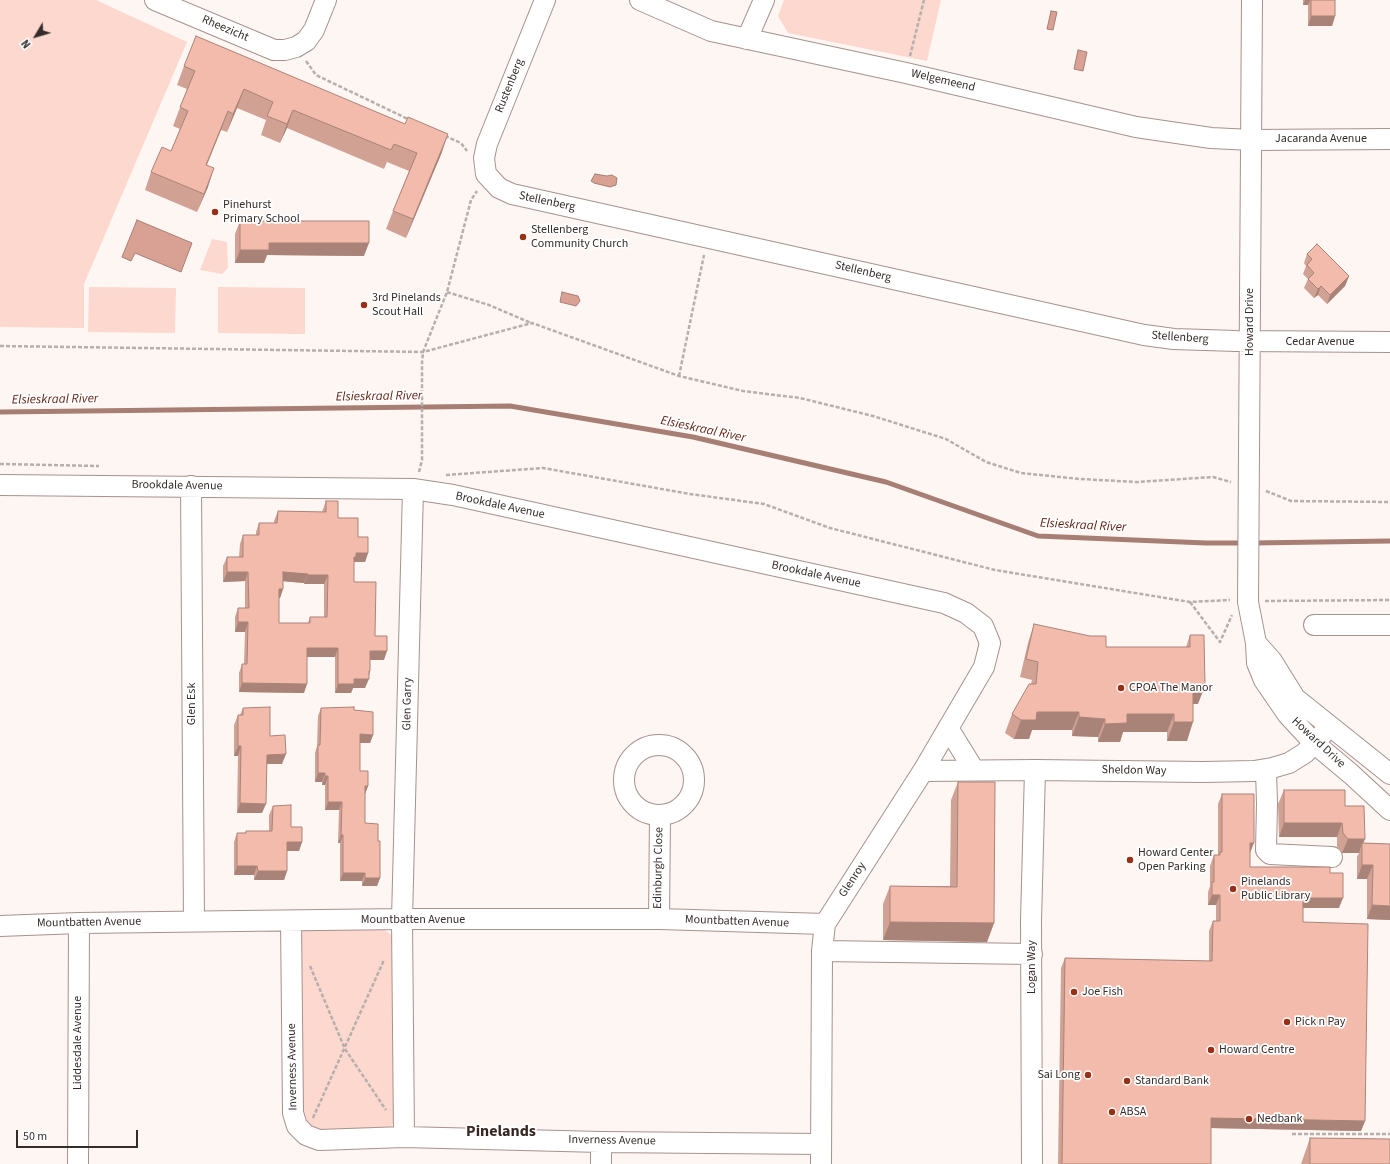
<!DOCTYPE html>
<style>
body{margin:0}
#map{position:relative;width:1390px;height:1164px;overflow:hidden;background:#fef6f3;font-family:"Source Sans 3",sans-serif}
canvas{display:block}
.north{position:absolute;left:16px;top:16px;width:40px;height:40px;-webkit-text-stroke:3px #fff;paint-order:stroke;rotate:232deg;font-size:11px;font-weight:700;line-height:16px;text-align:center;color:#342c2a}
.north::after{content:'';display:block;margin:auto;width:14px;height:18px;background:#342c2a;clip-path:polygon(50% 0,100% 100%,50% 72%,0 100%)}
.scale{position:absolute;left:16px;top:1130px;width:122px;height:18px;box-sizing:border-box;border:2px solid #342c2a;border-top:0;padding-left:5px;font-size:12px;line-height:14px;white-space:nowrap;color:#342c2a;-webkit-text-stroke:3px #fff;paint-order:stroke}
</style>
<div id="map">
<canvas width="1390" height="1164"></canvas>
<div class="north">N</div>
<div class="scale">50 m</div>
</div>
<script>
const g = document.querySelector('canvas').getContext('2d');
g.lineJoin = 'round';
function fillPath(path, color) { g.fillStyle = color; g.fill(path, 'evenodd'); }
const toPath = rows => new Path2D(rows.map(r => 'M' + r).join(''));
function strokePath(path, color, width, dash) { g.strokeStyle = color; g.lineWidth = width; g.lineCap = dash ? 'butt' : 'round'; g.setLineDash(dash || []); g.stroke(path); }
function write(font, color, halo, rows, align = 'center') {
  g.font = font + ' "Source Sans 3",sans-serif'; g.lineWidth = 3.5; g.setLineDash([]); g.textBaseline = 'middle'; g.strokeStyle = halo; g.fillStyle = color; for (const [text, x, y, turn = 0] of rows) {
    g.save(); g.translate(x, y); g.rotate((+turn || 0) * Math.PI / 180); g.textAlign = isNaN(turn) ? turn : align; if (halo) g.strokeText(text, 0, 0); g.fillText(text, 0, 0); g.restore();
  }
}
fillPath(toPath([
 [0,0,96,0,187,42,84,284,84,328,0,327],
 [784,0,941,0,927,61,788,33,778,16],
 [212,239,227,242,228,268,222,274,200,270],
 [89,287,176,288,175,333,88,332],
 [218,287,305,288,305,334,218,333],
 [381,927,390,934,397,943,396,1120,389,1129,313,1132,298,1113,298,929]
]), '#fdd8ce');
const water = toPath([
 [1051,11,1057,12,1053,30,1047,29,1051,11],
 [1078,50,1087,52,1083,71,1074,69,1078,50],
 [595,174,607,176,612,175,617,178,616,185,610,187,594,183,591,181,595,174],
 [137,220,192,243,181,272,135,253,131,261,122,257,137,220],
 [562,292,578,296,580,301,576,306,560,302,562,292]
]);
fillPath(water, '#d8a193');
strokePath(water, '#a77e74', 1);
strokePath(toPath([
 [0,412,510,406,693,437,886,482,1038,536,1206,543,1244,543],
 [1252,543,1390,541]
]), '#a77e74', 5);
const minor = toPath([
 [155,0,274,50,285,50,296,47,306,41,314,30,326,0],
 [545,0,487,144,484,158,486,174,499,188,512,194,1144,335,1174,339,1236,341,1390,342],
 [640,0,711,31,906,73,1136,127,1211,138,1252,140,1390,139],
 [1252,0,1248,602,1256,643,1257,663,1264,680,1288,715,1314,743,1351,774,1390,810],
 [747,39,764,0],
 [0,485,413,489,453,495,944,603,966,613,983,626,990,643,984,667,923,771,825,924,822,951,821,1164],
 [191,486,194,921],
 [1314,625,1390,625],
 [1256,643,1272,661,1295,698,1390,774],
 [948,728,974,770],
 '624 780a35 35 0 1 1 70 0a35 35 0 1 1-70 0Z',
 [1266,769,1267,804,1266,850,1270,854,1332,857],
 [923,771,1035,770,1203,772,1254,771,1272,768,1289,763,1305,753,1329,727],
 [659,919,660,816],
 [291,921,293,1113,297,1126,306,1135,319,1140,404,1137,601,1142,821,1144],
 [0,926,79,923,402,919,659,919,825,924],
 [822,951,1032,954],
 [404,1137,402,919,413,489],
 [78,1164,79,923],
 [601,1164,601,1142],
 [1032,1164,1031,921,1035,770]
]);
strokePath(minor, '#a5928d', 22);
strokePath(toPath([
 [910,56,924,0],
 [306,61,316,75,410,120],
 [445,136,461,143,467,151],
 [447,292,489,305,531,323],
 [0,346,423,352,532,323,679,376,743,391,800,398,873,416,946,439,986,462,1021,473,1080,479,1137,482,1213,477,1231,482],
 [679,376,704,255],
 [0,464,99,466],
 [419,472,422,460,422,363,423,352,447,292,471,200,477,191],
 [446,475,543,468,690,494,764,504,830,528,995,570,1190,602,1230,600],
 [1266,491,1291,501,1390,502],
 [1265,601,1390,600],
 [1190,602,1220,642,1232,615],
 [310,966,345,1049,386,1110],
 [313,1118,384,960],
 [1292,1134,1390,1134]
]), '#b7afac', 2.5, [4, 2]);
strokePath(minor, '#fff', 20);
fillPath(toPath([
 [1303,0,1335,0,1335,16,1332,26,1308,26,1308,5,1303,5],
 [184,66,442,152,406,238,386,229,393,211,409,171,387,162,384,169,287,128,280,143,261,135,266,120,237,108,227,132,221,130,207,165,208,187,197,212,145,190,151,172,171,151,180,129,173,126,187,89,177,85],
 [240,221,364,256,267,255,264,263,235,263,235,234],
 [1307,254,1349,276,1345,286,1327,304,1318,295,1314,298,1304,288,1308,279,1303,274,1306,266,1304,263],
 [326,501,338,518,358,537,368,553,365,562,354,562,354,582,384,660,370,660,369,676,365,688,353,688,351,693,335,693,335,657,307,657,304,693,239,692,239,673,242,664,244,664,245,632,235,632,235,617,238,608,245,608,245,581,223,582,223,566,227,557,239,557,240,544,243,535,256,535,256,532,259,523,274,523,274,521,278,511,322,512],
 [283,581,304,583,304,584,324,584,324,617,310,617,308,623,279,623,279,598,280,598,283,589],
 [1034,624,1106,647,1186,647,1190,635,1198,704,1193,704,1187,741,1167,741,1167,732,1123,732,1120,742,1098,742,1098,737,1072,736,1072,730,1032,730,1029,739,1014,739,1005,733,1012,714,1031,684,1032,680,1020,677,1028,643],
 [243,708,270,736,282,764,267,764,262,813,237,813,238,756,234,756,234,725,238,715,240,715],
 [321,708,354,710,373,735,370,743,360,743,360,771,368,786,365,794,365,823,378,841,380,878,377,886,362,886,362,881,340,881,340,843,338,843,339,810,325,810,325,785,322,785,322,782,315,782,315,753,317,746,318,716],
 [958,782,994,923,987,942,883,940,883,904,890,886,950,886,951,800],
 [1284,790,1345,806,1365,839,1363,843,1390,844,1390,920,1367,919,1367,879,1357,879,1357,857,1359,853,1342,853,1337,847,1337,837,1279,837,1278,804],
 [1222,794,1250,853,1250,867,1330,873,1339,908,1303,908,1303,922,1365,1121,1361,1131,1211,1128,1211,1164,1058,1164,1061,968,1065,958,1209,961,1209,931,1213,921,1216,921,1216,905,1208,905,1208,892,1210,886,1210,866,1214,855,1218,855,1218,804],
 [273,806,291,827,302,842,299,851,287,851,287,871,284,880,254,880,254,875,234,875,234,842,237,833,245,833,246,831,269,831,269,815],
 [1310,1138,1390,1164,1301,1164]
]), '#d1a194');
fillPath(toPath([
 [1305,0,1310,0,1308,5,1303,5],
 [1311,16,1335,16,1332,26,1308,26],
 [244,89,237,108,227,132,233,114],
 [293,110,287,128,280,143,287,124],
 [228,111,221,130,199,183,206,165],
 [448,134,442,152,406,238,413,219],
 [214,168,208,187,197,212,204,194],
 [269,243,369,243,364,256,267,255,264,263,235,263,240,250],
 [1349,276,1345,286,1327,304,1330,295],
 [1321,286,1318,295,1314,298,1318,289],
 [356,553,368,553,365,562,354,562,350,566],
 [227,572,248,572,245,581,223,582],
 [283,572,308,574,304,583,280,581],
 [308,575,328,575,324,584,304,584],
 [279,589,283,589,280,598,276,598],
 [238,622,248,622,245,632,235,632],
 [307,648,338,648,335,657,304,657],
 [370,651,387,651,384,660,367,660],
 [369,671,370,671,368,679,369,679,365,688,353,688,351,693,335,693,338,684],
 [242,683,307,684,304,693,239,692],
 [1193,686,1205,686,1198,704,1186,704],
 [1037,712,1079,712,1072,730,1032,730,1029,739,1014,739,1021,720],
 [1127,714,1174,714,1167,732,1123,732,1120,742,1098,742,1105,724],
 [1079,717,1105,719,1098,737,1072,736],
 [1174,722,1193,722,1187,741,1167,741],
 [360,734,373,735,370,743,357,743],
 [238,746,241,746,238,756,234,756],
 [286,754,282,764,263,764,267,755],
 [318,773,325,773,322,782,315,782],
 [325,776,328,776,325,785,322,785],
 [365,786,368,786,365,794],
 [328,802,342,802,339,810,325,810],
 [240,803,266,804,262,813,237,813],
 [1284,823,1342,823,1337,837,1279,837],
 [341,835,343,835,340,843,338,843],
 [1348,839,1365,839,1362,846,1362,843,1359,853,1342,853],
 [287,842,302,842,299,851,284,851],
 [1250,843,1254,843,1250,853],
 [1362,865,1373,865,1367,879,1357,879],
 [237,866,257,866,254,875,234,875],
 [258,871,287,871,284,880,254,880],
 [343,873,365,873,362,881,340,881],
 [365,878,380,878,377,886,362,886],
 [1212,895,1220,895,1216,905,1208,905],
 [1303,898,1343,898,1339,908,1300,908],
 [1372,905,1390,906,1390,920,1367,919],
 [890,922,994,923,987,942,883,940],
 [1211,1118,1365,1121,1361,1131,1208,1128]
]), '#aa8378');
const building = toPath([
 [1311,0,1335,0,1335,16,1311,16,1311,0],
 [196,36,405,124,408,117,448,134,413,219,393,211,417,153,394,144,391,150,293,110,287,124,267,116,273,102,244,89,233,114,228,111,206,165,214,168,204,194,151,172,162,147,171,151,188,111,180,107,195,71,184,66,196,36],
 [240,221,369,221,369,243,269,243,269,250,240,250,240,221],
 [1317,244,1349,276,1330,295,1321,286,1318,289,1308,279,1314,273,1307,265,1312,259,1307,254,1317,244],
 [326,501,338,501,338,518,358,518,358,537,368,537,368,553,356,553,356,557,354,557,354,582,376,582,375,636,387,636,387,651,370,651,370,671,369,671,369,679,354,679,354,684,338,684,338,648,307,648,307,684,242,683,242,664,247,664,248,622,238,622,238,608,249,608,248,572,227,572,227,557,243,557,243,535,259,535,259,523,277,523,278,511,326,512,326,501],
 [283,572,308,574,308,575,328,575,327,617,310,617,310,623,279,623,279,589,283,589,283,572],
 [1034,624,1090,636,1106,636,1106,647,1190,647,1190,635,1204,635,1205,686,1193,686,1193,722,1174,722,1174,714,1127,714,1127,723,1105,724,1105,719,1079,717,1079,712,1037,712,1036,720,1021,720,1012,714,1029,684,1036,684,1038,662,1026,659,1034,624],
 [270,707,270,736,285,735,286,754,267,755,266,804,240,803,241,746,238,746,238,715,243,715,243,708,270,707],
 [354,707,354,710,373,712,373,735,360,734,360,771,368,771,368,786,365,786,365,823,378,824,378,841,380,841,380,878,365,878,365,873,343,873,343,835,341,835,342,802,328,802,328,776,325,776,325,773,318,773,318,745,320,745,321,708,354,707],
 [958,782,995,782,994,923,890,922,890,886,957,887,958,782],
 [1284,790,1345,790,1345,806,1364,806,1365,839,1348,839,1343,833,1342,823,1284,823,1284,790],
 [1222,794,1254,794,1254,843,1250,843,1250,867,1330,867,1330,873,1343,873,1343,898,1303,898,1303,922,1368,924,1365,1121,1211,1118,1211,1164,1062,1164,1065,958,1212,961,1213,921,1220,921,1220,895,1212,895,1212,882,1214,882,1214,855,1220,855,1220,852,1222,852,1222,794],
 [291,805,291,827,302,827,302,842,287,842,287,871,258,871,257,866,237,866,237,833,246,833,246,831,272,831,273,806,291,805],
 [1362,843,1390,844,1390,906,1372,905,1373,865,1362,865,1362,843],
 [1310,1138,1390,1139,1390,1164,1310,1164,1310,1138]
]);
fillPath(building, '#f3bbac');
strokePath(building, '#aa8378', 1);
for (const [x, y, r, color] of [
 [215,212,4,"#983015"],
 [523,237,4,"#983015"],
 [364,305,4,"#983015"],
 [1121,688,4,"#983015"],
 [1130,860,4,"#983015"],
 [1233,889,4,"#983015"],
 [1074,992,4,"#983015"],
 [1287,1022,4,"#983015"],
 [1211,1050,4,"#983015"],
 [1088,1075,4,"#983015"],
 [1127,1081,4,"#983015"],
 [1112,1112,4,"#983015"],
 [1249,1119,4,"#983015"]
]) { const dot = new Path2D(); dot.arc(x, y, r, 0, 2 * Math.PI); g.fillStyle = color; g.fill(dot); strokePath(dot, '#fff', 1.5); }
write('12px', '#342c2a', '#fff', [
 ["Rheezicht",225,29,23],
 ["Welgemeend",943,81,13],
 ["Rustenberg",510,86,-68],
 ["Jacaranda Avenue",1321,139],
 ["Stellenberg",547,202,12],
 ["Stellenberg",863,272,13],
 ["Howard Drive",1250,322,-90],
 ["Stellenberg",1180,338,4],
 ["Cedar Avenue",1320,342],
 ["Brookdale Avenue",177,486,1],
 ["Brookdale Avenue",500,506,12],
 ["Brookdale Avenue",816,575,12],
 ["Glen Esk",192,704,-90],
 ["Glen Garry",408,704,-89],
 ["Howard Drive",1318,743,43],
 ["Sheldon Way",1134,771,1],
 ["Edinburgh Close",659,868,-89],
 ["Glenroy",853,880,-57],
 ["Mountbatten Avenue",413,920],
 ["Mountbatten Avenue",737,922,2],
 ["Mountbatten Avenue",89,923,-1],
 ["Logan Way",1032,967,-90],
 ["Liddesdale Avenue",78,1043,-90],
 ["Inverness Avenue",293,1067,-91],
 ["Inverness Avenue",612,1141,1]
]);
write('12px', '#342c2a', '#fff', [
 ["Pinehurst",223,205],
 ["Primary School",223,219],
 ["Stellenberg",531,230],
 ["Community Church",531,244],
 ["3rd Pinelands",372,298],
 ["Scout Hall",372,312],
 ["CPOA The Manor",1129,688],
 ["Howard Center",1138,853],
 ["Open Parking",1138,867],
 ["Pinelands",1241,882],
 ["Public Library",1241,896],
 ["Joe Fish",1082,992],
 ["Pick n Pay",1295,1022],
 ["Howard Centre",1219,1050],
 ["Sai Long",1080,1075,"right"],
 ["Standard Bank",1135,1081],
 ["ABSA",1120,1112],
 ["Nedbank",1257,1119]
], 'left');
write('italic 13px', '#5f1e0e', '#fff', [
 ["Elsieskraal River",379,397,-1],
 ["Elsieskraal River",55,400,-1],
 ["Elsieskraal River",703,430,12],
 ["Elsieskraal River",1083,526,3]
]);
write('bold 16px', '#352623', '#fff', [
 ["Pinelands",501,1132]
]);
</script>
